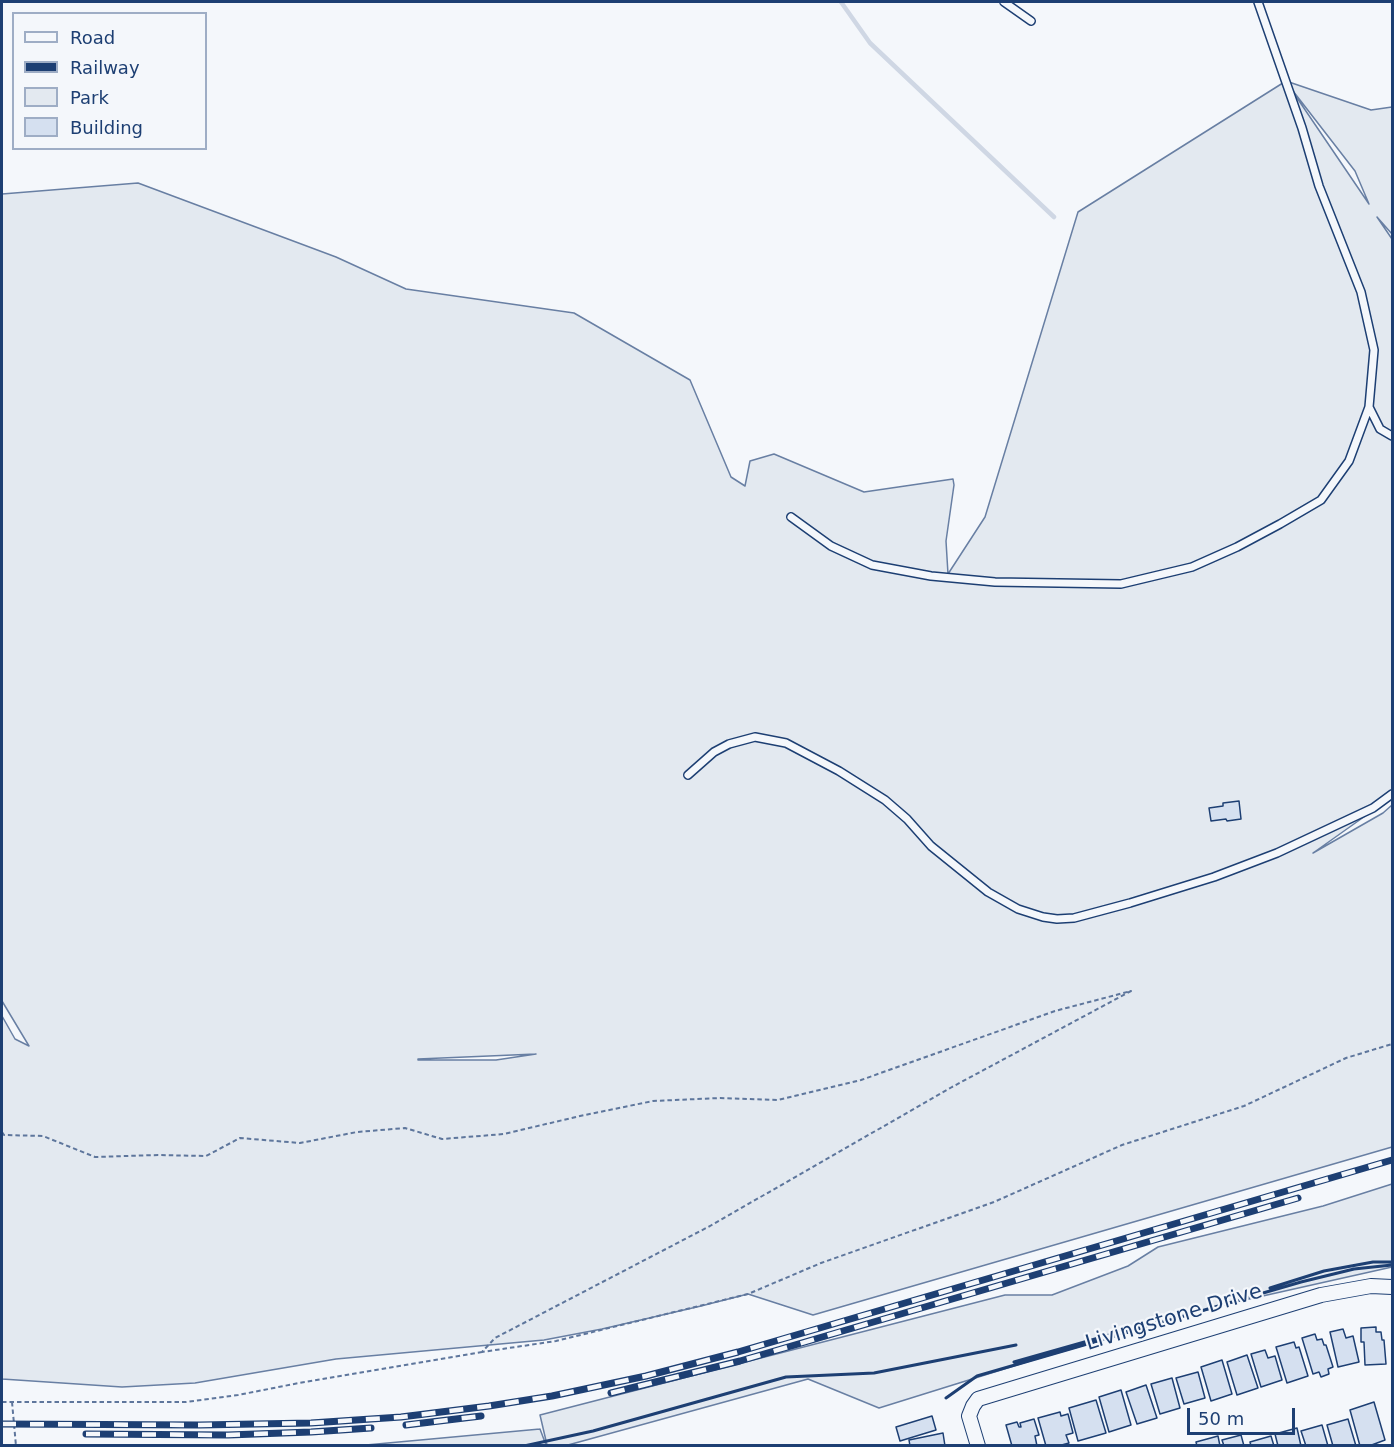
<!DOCTYPE html>
<html>
<head>
<meta charset="utf-8">
<style>
  body { margin:0 }
  #map { position:relative; width:1394px; height:1447px; overflow:hidden; background:#f4f7fb; font-family:"DejaVu Sans",sans-serif }
  canvas { display:block }
  .frame { position:absolute; inset:0; border:3px solid #1d3f73; pointer-events:none }
  .legend { position:absolute; left:12px; top:12px; width:195px; height:138px; box-sizing:border-box; background:#f4f7fb; border:2px solid #9eadc5; margin:0; padding:8px 10px; list-style:none; font-size:18px; color:#1d3f73 }
  .legend li { display:flex; align-items:center; gap:12px; height:30px }
  .legend b { width:30px; border:2px solid #9eadc5 }
  .scale { position:absolute; left:1187px; top:1408px; width:108px; height:27px; box-sizing:border-box; border:3px solid #1d3f73; border-top:0; padding-left:8px; font-size:18px; line-height:21px; white-space:nowrap; color:#1d3f73; -webkit-text-stroke:4px #f4f7fb; paint-order:stroke }
</style>
</head>
<body>
<div id="map">
<canvas width="1394" height="1447"></canvas>
<div class="frame"></div>
<ul class="legend">
<li><b style="height:8px;background:#f4f7fb"></b>Road</li>
<li><b style="height:8px;background:#1d3f73"></b>Railway</li>
<li><b style="height:16px;background:#e3e9f0"></b>Park</li>
<li><b style="height:16px;background:#d5e0f0"></b>Building</li>
</ul>
<div class="scale">50 m</div>
</div>
<script>
const ctx = document.querySelector('canvas').getContext('2d');
ctx.lineJoin = 'round';
function fillPath(path, color) { ctx.fillStyle = color; ctx.fill(path, 'evenodd'); }
const poly = rows => new Path2D(rows.map(r => 'M' + r).join(''));
function stroke(path, color, width, dash) { ctx.strokeStyle = color; ctx.lineWidth = width; ctx.lineCap = dash ? 'butt' : 'round'; ctx.setLineDash(dash || []); ctx.stroke(path); }
function label(font, color, halo, rows, align = 'center') {
  ctx.font = font + ' "DejaVu Sans",sans-serif'; ctx.lineWidth = 4.5; ctx.setLineDash([]); ctx.textBaseline = 'middle'; ctx.strokeStyle = halo; ctx.fillStyle = color; for (const [text, x, y, turn = 0] of rows) {
    ctx.save(); ctx.translate(x, y); ctx.rotate((+turn || 0) * Math.PI / 180); ctx.textAlign = isNaN(turn) ? turn : align; if (halo) ctx.strokeText(text, 0, 0); ctx.fillText(text, 0, 0); ctx.restore();
  }
}
const green = poly([
  [1286,81,1371,110,1392,107,1392,234,1377,217,1392,239,1392,797,1313,853,1383,813,1392,805,1392,1147,813,1315,748,1294,701,1306,602,1329,544,1340,336,1359,195,1383,122,1387,2,1379,2,1016,15,1039,29,1046,2,1001,2,194,138,183,336,257,406,289,574,313,690,380,731,477,745,486,750,461,774,454,864,492,953,479,954,485,946,541,948,574,985,517,1078,212,1286,81],
  [1293,91,1355,171,1369,204,1293,92,1293,91],
  [536,1054,496,1060,418,1060,418,1059,536,1054],
  [1392,1184,1392,1267,1227,1304,1033,1360,879,1408,808,1379,568,1445,547,1445,540,1415,1005,1295,1052,1295,1128,1266,1158,1247,1323,1206,1392,1184],
  [540,1429,546,1445,366,1445,540,1429]
]);
fillPath(green, '#e3e9f0');
stroke(green, '#687fa3', 1.5);
stroke(poly([
  [841,2,870,43,1054,217]
]), '#cfd7e4', 4.5);
const building = poly([
  [1239,801,1241,819,1227,821,1226,819,1211,821,1209,808,1223,806,1223,803,1239,801],
  [1376,1327,1376,1332,1381,1332,1382,1340,1384,1340,1386,1364,1365,1365,1364,1342,1361,1342,1361,1328,1376,1327],
  [1343,1329,1346,1338,1353,1336,1359,1362,1338,1367,1330,1332,1343,1329],
  [1315,1334,1317,1340,1322,1339,1324,1345,1326,1345,1333,1367,1328,1369,1329,1374,1321,1377,1319,1372,1313,1374,1302,1338,1315,1334],
  [1294,1342,1296,1348,1299,1347,1308,1376,1287,1383,1276,1347,1294,1342],
  [1265,1350,1268,1358,1275,1356,1282,1380,1261,1387,1251,1354,1265,1350],
  [1247,1355,1258,1388,1237,1395,1227,1362,1247,1355],
  [1222,1360,1232,1394,1211,1401,1201,1367,1222,1360],
  [1198,1372,1205,1398,1184,1404,1176,1378,1198,1372],
  [1172,1378,1180,1408,1160,1414,1151,1384,1172,1378],
  [1146,1385,1157,1418,1137,1424,1126,1392,1146,1385],
  [1121,1390,1131,1425,1109,1432,1099,1397,1121,1390],
  [1096,1400,1106,1433,1078,1441,1069,1408,1096,1400],
  [1374,1402,1385,1440,1369,1446,1360,1446,1350,1410,1374,1402],
  [1060,1412,1061,1416,1068,1414,1073,1433,1066,1435,1069,1443,1058,1446,1046,1446,1038,1418,1060,1412],
  [932,1416,936,1430,900,1441,896,1427,932,1416],
  [1034,1419,1039,1435,1035,1436,1037,1446,1012,1446,1006,1425,1017,1422,1019,1427,1021,1427,1020,1423,1034,1419],
  [1348,1419,1356,1446,1333,1446,1327,1425,1348,1419],
  [1322,1425,1328,1446,1306,1446,1301,1431,1322,1425],
  [1297,1428,1301,1446,1278,1446,1275,1434,1297,1428],
  [943,1433,945,1446,910,1446,909,1440,943,1433],
  [1241,1435,1244,1446,1224,1446,1222,1440,1241,1435],
  [1218,1436,1220,1446,1197,1446,1196,1442,1218,1436],
  [1271,1436,1274,1446,1251,1446,1250,1442,1271,1436]
]);
fillPath(building, '#d5e0f0');
stroke(building, '#1d3f73', 1.5);
const lane = poly([
  [1004,2,1031,21],
  [1369,407,1380,429,1392,436],
  [791,517,831,546,872,565,931,576,995,582,1121,584,1192,567,1237,547,1280,524,1321,500,1349,461,1369,407,1374,350,1361,292,1319,186,1302,128,1258,2],
  [688,775,714,752,729,744,755,737,786,743,839,771,885,800,907,819,931,846,988,892,1018,909,1043,917,1057,919,1074,918,1130,903,1214,877,1277,853,1373,808,1392,794]
]);
const street = poly([
  [978,1446,969,1416,973,1406,978,1399,1321,1295,1371,1286,1392,1287]
]);
stroke(lane, '#1d3f73', 10);
stroke(street, '#1d3f73', 16);
stroke(poly([
  [2,1072,2,1074],
  [2,1132,4,1135,43,1136,95,1157,158,1155,206,1156,240,1138,300,1143,357,1132,405,1128,442,1139,504,1134,580,1116,653,1101,720,1098,778,1100,861,1080,1055,1011,1131,991,952,1087,710,1226,495,1338,482,1352,556,1341,748,1294,821,1263,994,1202,1122,1145,1244,1106,1346,1058,1392,1044],
  [2,1402,186,1402,238,1395,299,1383,482,1352],
  [12,1402,16,1446]
]), '#5e769c', 2, [4.5, 3]);
stroke(lane, '#f4f7fb', 7);
stroke(street, '#f4f7fb', 14);
const rail = poly([
  [611,1393,740,1361,1298,1198],
  [2,1424,200,1425,311,1423,401,1417,489,1406,552,1396,646,1376,738,1352,1392,1160],
  [406,1425,481,1416],
  [86,1434,228,1435,311,1432,371,1428]
]);
stroke(rail, '#1d3f73', 7);
stroke(rail, '#f4f7fb', 4.5, [14]);
stroke(poly([
  [1270,1288,1324,1271,1373,1262,1392,1262],
  [1014,1362,1155,1322],
  [946,1398,977,1376,1301,1282,1354,1269,1392,1265],
  [524,1446,593,1431,786,1377,874,1373,1016,1345]
]), '#1d3f73', 3);
label('21px', '#1d3f73', '#f4f7fb', [
  ["Livingstone Drive",1174,1318,-17]
]);
</script>
</body>
</html>
